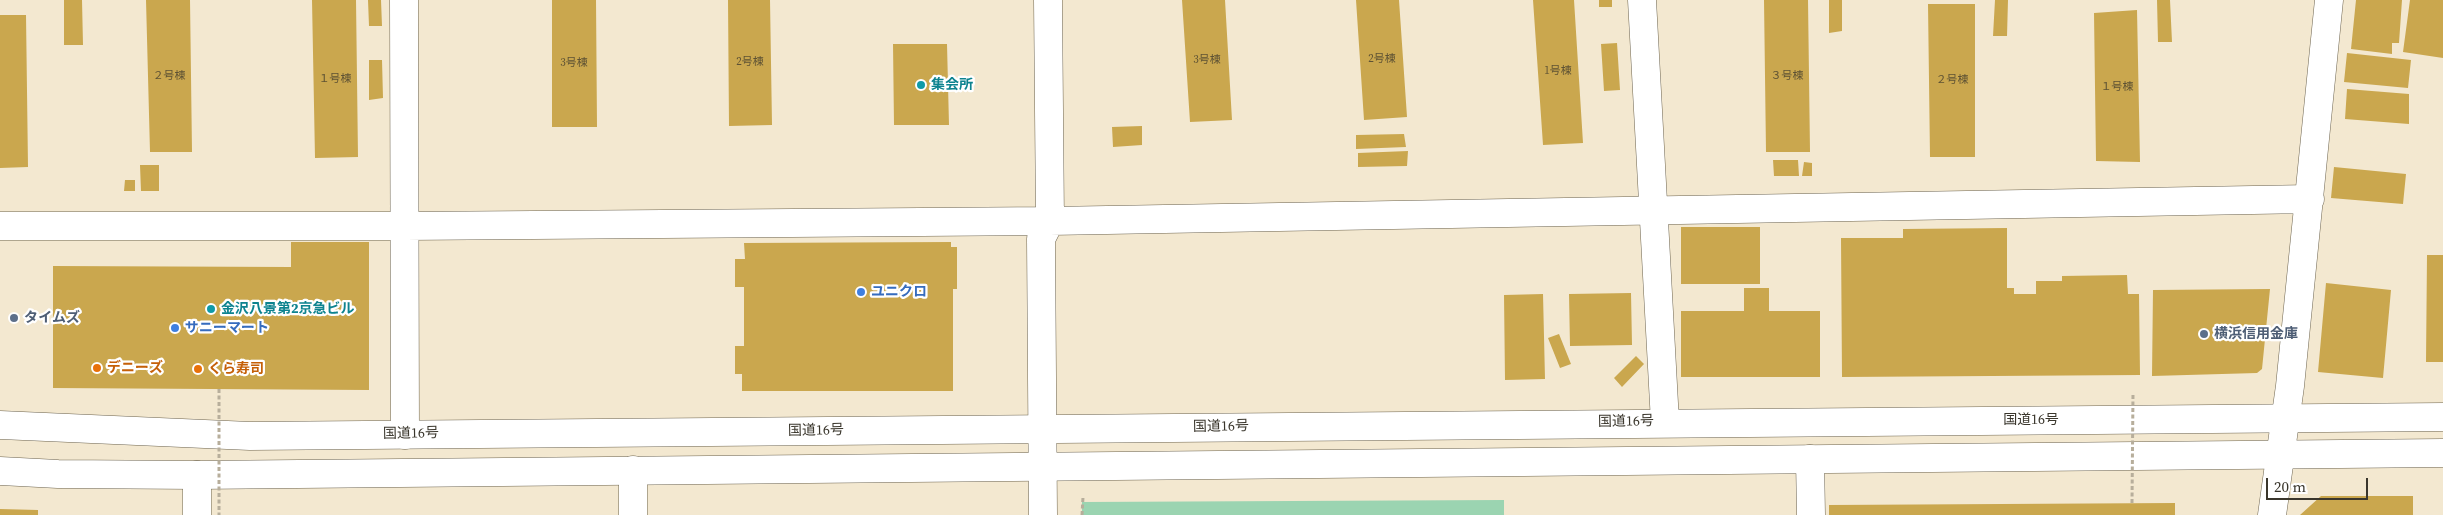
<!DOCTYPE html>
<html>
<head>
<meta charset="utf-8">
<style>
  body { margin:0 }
  #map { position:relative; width:2443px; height:515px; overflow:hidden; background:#f3e8d0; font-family:"Source Serif 4",serif }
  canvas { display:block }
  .scale { position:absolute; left:2266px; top:478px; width:102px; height:22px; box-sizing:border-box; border:2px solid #3a362c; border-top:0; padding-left:6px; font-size:15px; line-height:18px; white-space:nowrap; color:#3a362c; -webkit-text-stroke:4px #fff; paint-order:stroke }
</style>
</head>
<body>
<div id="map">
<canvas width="2443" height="515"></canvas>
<div class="scale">20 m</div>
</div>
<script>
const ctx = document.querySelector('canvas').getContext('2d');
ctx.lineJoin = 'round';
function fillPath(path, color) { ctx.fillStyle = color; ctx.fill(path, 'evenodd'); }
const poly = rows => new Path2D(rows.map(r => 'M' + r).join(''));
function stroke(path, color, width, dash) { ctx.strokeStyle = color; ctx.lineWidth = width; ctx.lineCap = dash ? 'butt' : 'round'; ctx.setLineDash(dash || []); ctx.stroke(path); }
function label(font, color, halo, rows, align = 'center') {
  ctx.font = font + ' "Source Serif 4","Noto Sans JP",serif'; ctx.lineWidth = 4.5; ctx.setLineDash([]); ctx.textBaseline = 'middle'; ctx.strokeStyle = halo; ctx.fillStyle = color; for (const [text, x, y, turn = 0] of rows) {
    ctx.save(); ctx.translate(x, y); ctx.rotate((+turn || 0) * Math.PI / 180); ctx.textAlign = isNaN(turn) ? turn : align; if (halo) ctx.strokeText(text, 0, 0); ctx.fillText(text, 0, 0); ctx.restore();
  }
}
fillPath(poly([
  [1504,500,1504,515,1082,515,1082,502]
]), '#9bd4b1');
fillPath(poly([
  [64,0,82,0,83,45,64,45],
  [146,0,190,0,192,152,150,152],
  [312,0,356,0,358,157,315,158],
  [368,0,381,0,382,26,369,26],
  [552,0,596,0,597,127,552,127],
  [728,0,770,0,772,125,729,126],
  [1182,0,1225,0,1232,120,1190,122],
  [1356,0,1399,0,1407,117,1364,120],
  [1533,0,1574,0,1583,143,1543,145],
  [1599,0,1612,0,1612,7,1599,7],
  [1764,0,1808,0,1810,152,1766,152],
  [1829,0,1842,0,1842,31,1829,33],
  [1995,0,2008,0,2007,36,1993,36],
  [2157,0,2170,0,2172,42,2158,42],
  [2356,0,2402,0,2399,43,2392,43,2392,54,2351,49],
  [2410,0,2443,0,2443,58,2403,52],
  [1928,4,1975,4,1975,157,1930,157],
  [2137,10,2140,162,2096,161,2094,13],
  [0,15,26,15,28,167,0,168],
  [1617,43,1620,90,1604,91,1601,44],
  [893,44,947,44,949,125,894,125],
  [2347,53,2411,60,2408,88,2344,82],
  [369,60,382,60,383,98,369,100],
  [2347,89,2409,94,2409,124,2345,119],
  [1142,126,1142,145,1113,147,1112,127],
  [1404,134,1406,147,1356,149,1356,135],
  [1408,151,1407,166,1358,167,1358,153],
  [1773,160,1798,160,1799,176,1774,176],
  [1804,162,1812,163,1812,176,1802,176],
  [140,165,159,165,159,191,141,191],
  [2334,167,2406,174,2403,204,2331,198],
  [125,180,135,180,135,191,124,191],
  [1681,227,1760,227,1760,284,1681,284],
  [2007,228,2007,288,2014,288,2014,294,2036,294,2036,281,2062,281,2062,276,2127,275,2128,294,2139,294,2140,375,1842,377,1841,238,1903,238,1903,229],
  [291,242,369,242,369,390,53,388,53,266,291,267],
  [951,242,951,247,957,247,957,289,953,289,953,391,742,391,742,374,735,374,735,346,744,346,744,287,735,287,735,259,745,259,744,243],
  [2427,255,2443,255,2443,362,2426,362],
  [2326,283,2391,290,2383,378,2318,372],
  [1744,288,1769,288,1769,311,1820,311,1820,377,1681,377,1681,311,1744,311],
  [2270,289,2262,369,2257,373,2152,376,2153,290],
  [1631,293,1632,345,1570,346,1569,294],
  [1543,294,1545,379,1505,380,1504,295],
  [1559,334,1571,364,1560,368,1548,338],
  [1636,356,1644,364,1622,387,1614,378],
  [2321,496,2413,496,2413,515,2300,515],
  [2175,503,2175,515,1829,515,1829,505],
  [0,509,38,510,38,515,0,515]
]), '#caa74e');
const minor = poly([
  [404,0,405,435],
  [1642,0,1665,422],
  [0,226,405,226,1050,221,2310,199],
  [1810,459,1811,515],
  [633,470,633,515],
  [197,475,197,515],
  [1043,515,1041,239,1050,221,1048,0],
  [2272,515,2290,386,2329,0]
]);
const highway = poly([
  [0,425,250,436,2443,417],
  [0,471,58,474,197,475,2443,453]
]);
stroke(minor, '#6d644f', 29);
stroke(highway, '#6d644f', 29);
stroke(poly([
  [1082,515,1083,497]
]), '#b7ae9b', 3, [4, 2.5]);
stroke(minor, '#fff', 28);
stroke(highway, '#fff', 28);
stroke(poly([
  [219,389,219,515],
  [2132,503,2133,394]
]), '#b7ae9b', 3, [4, 2.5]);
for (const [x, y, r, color] of [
  [921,85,5,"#0f9aa8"],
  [861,292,5,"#3f7fe0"],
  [211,309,5,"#0f9aa8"],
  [14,318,5,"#5c6f8a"],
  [175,328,5,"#3f7fe0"],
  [2204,334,5,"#5c6f8a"],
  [97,368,5,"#e8710a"],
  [198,369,5,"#e8710a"]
]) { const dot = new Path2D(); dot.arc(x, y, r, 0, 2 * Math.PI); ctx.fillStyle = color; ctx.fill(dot); stroke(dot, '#fff', 2); }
label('11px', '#5e5234', null, [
  ["2号棟",1382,59],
  ["3号棟",1207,60],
  ["2号棟",750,62],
  ["3号棟",574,63],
  ["1号棟",1558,71],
  ["２号棟",169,76],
  ["３号棟",1787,76],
  ["１号棟",335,79],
  ["２号棟",1952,80],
  ["１号棟",2117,87]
]);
label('bold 14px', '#0d838f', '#fff', [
  ["集会所",931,85],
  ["金沢八景第2京急ビル",221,309]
], 'left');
label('bold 14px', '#366cbe', '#fff', [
  ["ユニクロ",871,292],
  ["サニーマート",185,328]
], 'left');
label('bold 14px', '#4e5e75', '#fff', [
  ["タイムズ",24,318],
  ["横浜信用金庫",2214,334]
], 'left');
label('bold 14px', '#c56008', '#fff', [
  ["デニーズ",107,368],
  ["くら寿司",208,369]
], 'left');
label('14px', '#3a362c', '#fff', [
  ["国道16号",2031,420],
  ["国道16号",1626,422,-1],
  ["国道16号",1221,427,-1],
  ["国道16号",816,431,-1],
  ["国道16号",411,434,-1]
]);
</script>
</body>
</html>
